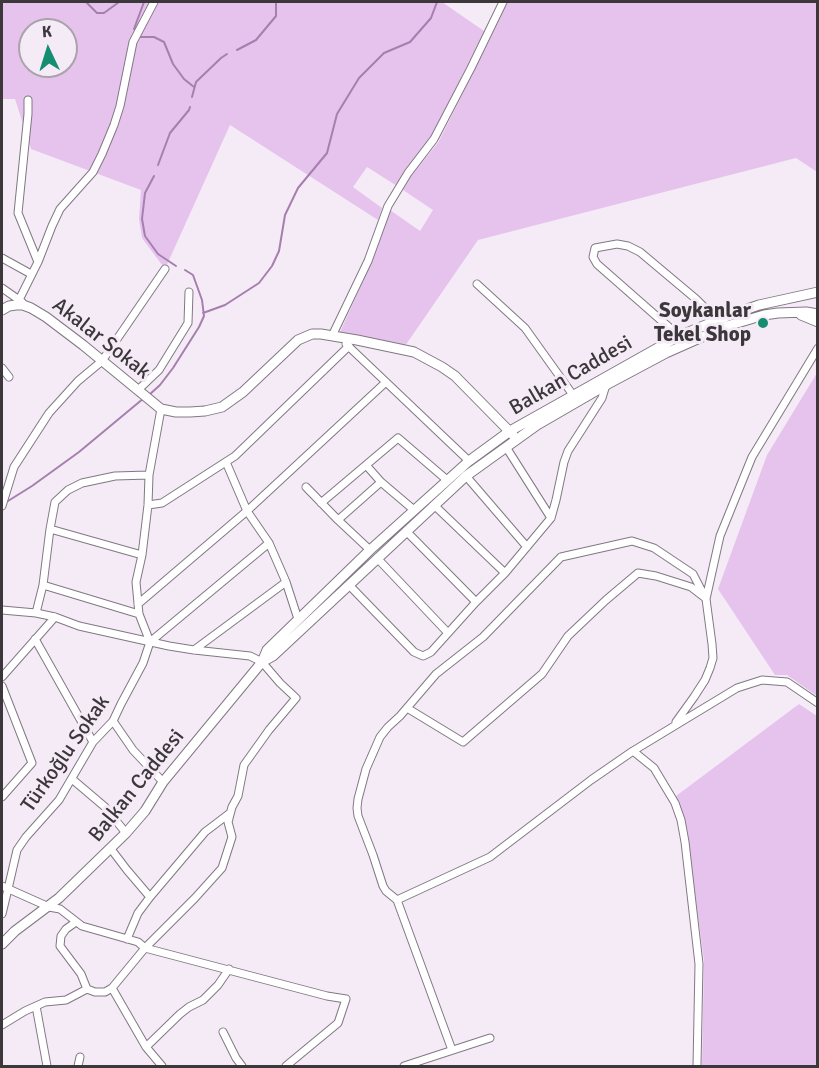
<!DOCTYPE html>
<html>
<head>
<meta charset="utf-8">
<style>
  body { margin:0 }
  #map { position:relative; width:819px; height:1068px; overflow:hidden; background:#f5ebf7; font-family:Signika,sans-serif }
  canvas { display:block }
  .frame { position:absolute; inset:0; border:3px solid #3b373b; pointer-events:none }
  .north { position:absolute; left:18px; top:18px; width:60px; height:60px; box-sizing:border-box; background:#f5ebf7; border:2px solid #aba3ac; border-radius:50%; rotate:356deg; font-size:16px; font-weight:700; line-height:24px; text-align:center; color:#3b373b }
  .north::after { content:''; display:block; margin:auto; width:21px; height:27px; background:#148d70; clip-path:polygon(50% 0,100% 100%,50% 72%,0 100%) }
</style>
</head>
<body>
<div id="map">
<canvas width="819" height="1068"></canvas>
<div class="frame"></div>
<div class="north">K</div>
</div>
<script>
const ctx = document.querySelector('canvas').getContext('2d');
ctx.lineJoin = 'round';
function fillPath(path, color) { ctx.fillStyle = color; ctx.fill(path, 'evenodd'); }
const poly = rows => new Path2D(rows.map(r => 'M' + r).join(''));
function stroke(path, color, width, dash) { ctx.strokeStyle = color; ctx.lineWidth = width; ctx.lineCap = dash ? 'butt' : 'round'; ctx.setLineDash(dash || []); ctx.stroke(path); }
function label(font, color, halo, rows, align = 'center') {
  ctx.font = font + ' Signika,sans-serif'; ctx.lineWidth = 6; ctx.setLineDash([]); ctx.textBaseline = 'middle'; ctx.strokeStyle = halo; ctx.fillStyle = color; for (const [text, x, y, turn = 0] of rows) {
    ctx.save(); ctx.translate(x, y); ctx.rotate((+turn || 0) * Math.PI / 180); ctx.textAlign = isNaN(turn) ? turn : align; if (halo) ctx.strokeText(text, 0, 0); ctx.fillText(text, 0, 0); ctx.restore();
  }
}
fillPath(poly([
  [2,2,442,2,484,31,432,137,403,173,397,186,367,167,353,187,382,208,378,220,230,125,165,269,142,238,139,219,141,190,31,149,15,99,2,99],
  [30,30,66,30,66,66,30,66],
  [507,2,817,2,817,172,796,158,478,240,405,346,340,332,372,262,390,210,420,231,433,210,403,190,410,177,438,143,492,35],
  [817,373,817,696,787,675,775,675,718,589,767,455],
  [799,704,817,716,817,1066,702,1066,704,961,685,819,676,796]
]), '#e6c3ed');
stroke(poly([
  [86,2,97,13,104,13,119,2],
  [134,29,144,2],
  [139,37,154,37,164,42,173,64,184,79,194,87],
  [237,50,256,40,276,16,276,2],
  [192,97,196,82,221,58,227,54],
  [158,165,170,133,189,110,190,107],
  [154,176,145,193,142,219,145,236,158,254,176,266],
  [203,313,225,305,259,283,272,266,279,251,285,215,298,188,327,153,337,114,359,78,384,53,410,42,431,18,437,2],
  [149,395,160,385,173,368,199,327,204,316,202,300,193,275,185,270],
  [8,501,32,486,79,452,144,398]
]), '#a67fae', 2);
const street = poly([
  [2,258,31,274],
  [38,262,52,226,60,209,93,172,102,154,114,125,120,106,133,42,154,2],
  [477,284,525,328,573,395],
  [2,288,22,302],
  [19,300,38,262,18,213,28,114,28,100],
  [332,336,368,261,388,206,408,173,434,139,471,68,503,2],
  [679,336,597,264,593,257,595,248,617,244,628,246,640,252,696,299,704,307,712,322],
  [346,344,469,461],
  [2,368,9,377],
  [138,390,159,370,188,323,189,292],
  [506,447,551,518],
  [226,462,247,511,269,543,286,582,298,619],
  [366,465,381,482,414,510],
  [466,476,527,547],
  [306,487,338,520,370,550],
  [321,503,398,438,447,480],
  [148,505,162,503,235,456,349,346],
  [434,505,505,573],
  [2,506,14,467,49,413,78,381,102,361,165,269],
  [338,520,381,482],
  [50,529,142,555],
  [406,531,476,602],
  [377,558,448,633],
  [43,585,139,614],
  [349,585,414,652,423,656,431,652,476,602,505,573,551,518,556,500,564,462,568,451,602,398,606,385],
  [138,604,247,511,386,382],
  [2,610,36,613,55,617,79,626,169,646,194,650,250,656,262,662,280,683,296,698,269,730,244,765,238,796,232,807,228,822,232,837,222,868,195,898,145,948,112,988],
  [36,613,43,585,50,529,55,502,68,490,82,483,115,476,149,475],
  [35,639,93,742],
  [150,642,269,543],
  [194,650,286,582],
  [2,677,55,617],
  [2,686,32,763,2,797],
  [407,708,463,742,542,674,568,636,606,600,638,573,656,576,691,587,704,597],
  [113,721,133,750,163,782],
  [676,722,694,697,705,680,710,668,713,658,712,644,706,599,720,536,752,457,818,348],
  [633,751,654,768,675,803,681,820,685,842,699,964,697,1066],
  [72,779,105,807,126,833],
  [111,849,127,870,150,897],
  [2,886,49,907,60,909,82,926,138,942,145,948,327,996,346,999,338,1023,286,1066],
  [397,900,386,891,383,886,373,855,358,816,357,808,358,799,366,769,380,737,388,727,400,716,436,674,483,637,561,557,632,541,654,548,693,574,706,599],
  [2,914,8,889,17,850,26,837,59,800,93,742,113,721,121,704,143,663,150,642,139,614,136,582,142,555,148,505,149,475,161,409],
  [76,922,66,929,61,936,60,946,81,974,87,989,95,992,105,992,112,988,146,1047,162,1066],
  [127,939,138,913,150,897,205,832,230,813],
  [36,1006,47,1066],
  [2,1025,25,1011,45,1002,66,1000,87,989],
  [223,1032,236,1058,242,1066],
  [146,1047,180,1014,189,1007,203,1000,218,985,229,969],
  [452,1050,397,900,490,857,591,780,633,751,737,688,762,680,787,682,818,703],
  [78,1066,80,1057],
  [404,1066,490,1038]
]);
const secondary = poly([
  [2,310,9,306,16,305,23,305,31,308,46,317,83,345,161,409,176,412,190,412,205,411,222,407,243,392,298,340,312,334,321,334,357,340,414,352,442,367,455,376,513,435],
  [801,315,818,322],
  [262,662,273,656,466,476,537,425,606,385,666,353,727,326,764,315,778,313,806,312,818,314],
  [2,944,15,931,59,898,126,833,145,811,163,782,262,662,267,650,370,550,469,461,510,431,679,336,730,315,759,305,818,292]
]);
stroke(street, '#817883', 9);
stroke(secondary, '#817883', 11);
stroke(street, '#fff', 7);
stroke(secondary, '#fff', 9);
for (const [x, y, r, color] of [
  [763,323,6,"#148d70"]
]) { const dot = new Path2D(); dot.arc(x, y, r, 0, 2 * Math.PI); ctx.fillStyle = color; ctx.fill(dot); stroke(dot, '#f5ebf7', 2); }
label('bold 21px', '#3b373b', '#f5ebf7', [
  ["Soykanlar",751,311],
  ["Tekel Shop",751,335]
], 'right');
label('21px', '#3b373b', '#f5ebf7', [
  ["Akalar Sokak",101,339,38],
  ["Balkan Caddesi",571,376,-30],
  ["Türkoğlu Sokak",66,754,-55],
  ["Balkan Caddesi",137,786,-51]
]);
</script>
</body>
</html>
